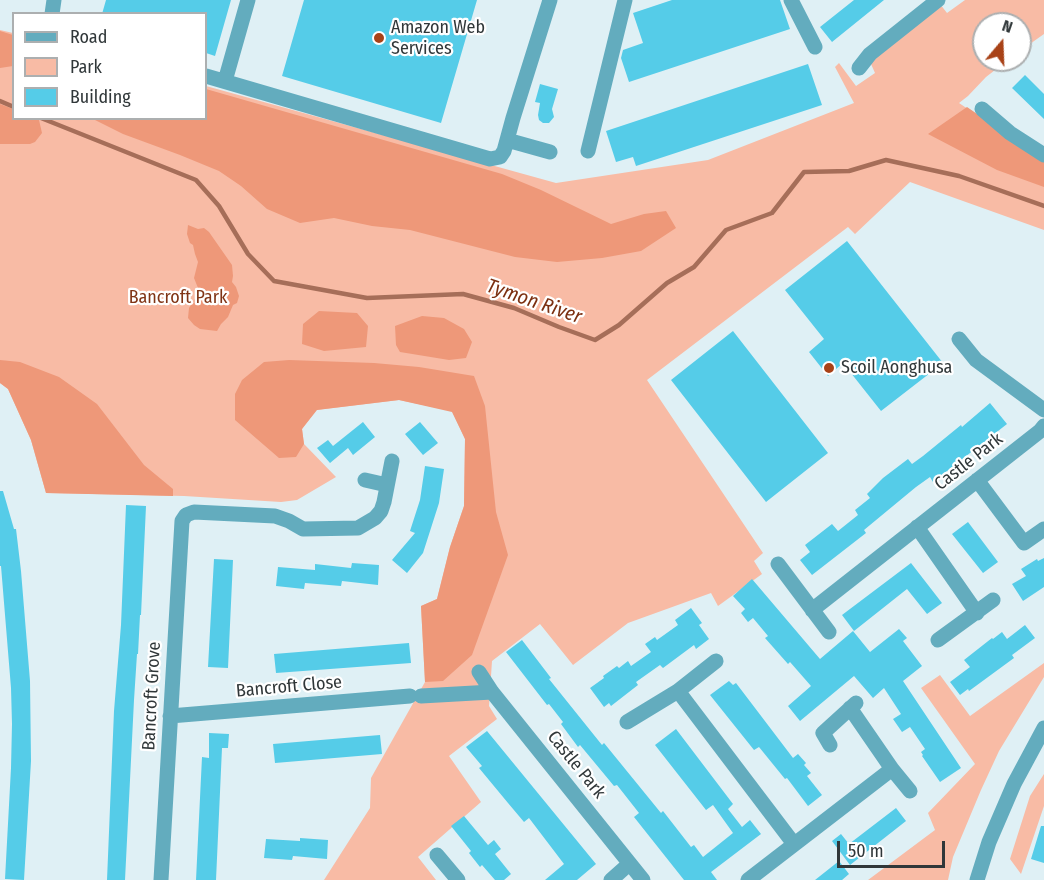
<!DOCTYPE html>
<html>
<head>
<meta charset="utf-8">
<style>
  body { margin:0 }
  #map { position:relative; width:1044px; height:880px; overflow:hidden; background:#dff0f5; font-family:"Fira Sans Condensed",sans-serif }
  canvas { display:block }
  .legend { position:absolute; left:12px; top:12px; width:195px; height:108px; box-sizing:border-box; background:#fff; border:2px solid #acafb0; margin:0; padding:8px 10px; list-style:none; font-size:18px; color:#303739 }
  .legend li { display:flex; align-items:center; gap:12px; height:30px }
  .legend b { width:30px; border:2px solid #acafb0 }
  .north { position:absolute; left:972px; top:12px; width:60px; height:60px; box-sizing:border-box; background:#fff; border:2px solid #acafb0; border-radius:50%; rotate:19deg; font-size:16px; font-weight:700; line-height:24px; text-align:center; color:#303739 }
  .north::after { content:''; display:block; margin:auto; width:21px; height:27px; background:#a84217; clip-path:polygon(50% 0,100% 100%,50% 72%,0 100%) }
  .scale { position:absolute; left:837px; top:841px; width:108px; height:27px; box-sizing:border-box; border:3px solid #303739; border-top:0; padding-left:8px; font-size:18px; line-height:21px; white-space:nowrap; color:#303739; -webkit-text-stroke:4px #fff; paint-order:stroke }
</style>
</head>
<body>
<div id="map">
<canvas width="1044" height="880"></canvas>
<ul class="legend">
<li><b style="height:8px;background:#63acbe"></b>Road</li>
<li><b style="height:16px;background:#f8bba5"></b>Park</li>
<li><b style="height:16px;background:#55cce8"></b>Building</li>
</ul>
<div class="north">N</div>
<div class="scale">50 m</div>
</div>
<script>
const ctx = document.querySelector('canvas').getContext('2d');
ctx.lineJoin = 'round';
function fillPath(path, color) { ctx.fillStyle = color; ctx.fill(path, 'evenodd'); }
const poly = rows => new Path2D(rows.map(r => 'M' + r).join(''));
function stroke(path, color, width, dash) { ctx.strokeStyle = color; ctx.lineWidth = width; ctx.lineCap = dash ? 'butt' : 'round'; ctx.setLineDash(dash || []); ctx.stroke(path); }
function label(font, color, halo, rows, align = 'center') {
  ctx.font = font + ' "Fira Sans Condensed",sans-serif'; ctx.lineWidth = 4.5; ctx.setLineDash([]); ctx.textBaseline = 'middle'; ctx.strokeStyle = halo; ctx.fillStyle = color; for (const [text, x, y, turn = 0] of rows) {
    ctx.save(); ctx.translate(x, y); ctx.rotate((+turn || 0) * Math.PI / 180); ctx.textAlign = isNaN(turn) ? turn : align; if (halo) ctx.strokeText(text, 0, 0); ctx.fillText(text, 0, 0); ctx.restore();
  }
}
fillPath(poly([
  [965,0,1044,0,1044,34,1020,51,1020,24,984,24,984,60,1008,60,986,77,968,96,959,103,1044,160,1044,230,910,182,855,234,848,227,647,380,763,553,754,561,762,574,718,606,711,593,628,623,573,665,540,624,492,661,489,706,497,719,449,756,481,802,418,857,436,880,324,880,370,808,371,778,425,682,421,606,437,599,450,547,464,506,465,439,452,411,399,400,316,410,302,429,304,444,336,477,297,500,281,502,184,496,46,493,31,440,8,389,0,383,0,30,13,33,14,118,206,118,206,86,556,183,708,160,854,103,835,67,839,63,856,86,875,73,871,64,872,61,940,4,947,13],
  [1044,663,1044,677,999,751,981,790,953,857,948,880,868,880,935,830,928,813,975,764,921,688,940,675,970,716],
  [1044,774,1044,806,1021,874,1010,859,1030,796]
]), '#f8bba5');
fillPath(poly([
  [0,31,13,35,13,66,0,68],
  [206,89,502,174,541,190,611,224,644,214,666,211,676,228,641,251,602,258,557,262,515,257,410,230,372,226,334,218,300,223,267,209,241,186,219,171,180,155,123,134,93,119,206,118],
  [0,104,13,109,14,118,34,119,39,120,42,133,35,142,30,144,0,144],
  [967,107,1044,160,1044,187,997,170,928,134],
  [188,225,198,229,204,228,209,232,232,265,233,276,232,282,236,287,239,296,237,303,233,305,228,317,221,324,217,331,200,329,194,325,188,318,189,308,198,294,198,288,194,278,198,262,195,254,193,245,190,243,187,234],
  [319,311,357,313,368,326,366,347,324,351,302,344,303,324],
  [422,316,444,318,464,329,472,342,466,358,449,360,400,352,396,345,395,326],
  [0,360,20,362,59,377,97,404,144,465,173,489,173,496,46,493,31,440,8,389,0,383],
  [289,360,374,363,419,367,474,376,485,406,496,512,508,555,472,655,443,681,425,682,421,606,437,599,450,547,464,506,465,439,452,412,399,400,317,410,302,429,304,444,296,457,279,458,235,420,235,394,242,380,264,362]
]), '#ee9879');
stroke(poly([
  [0,101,14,107],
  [41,118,196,180,219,206,248,254,274,281,367,298,463,294,514,308,559,327,595,340,619,325,667,283,694,267,726,230,772,213,804,172,849,171,886,160,959,176,1044,206]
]), '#a66e59', 4.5);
fillPath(poly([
  [106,0,231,0,215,56,206,53,206,14,102,14],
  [304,0,477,0,441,123,282,76],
  [672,0,780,0,790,29,629,82,621,58,623,50,643,43,633,13],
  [854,0,884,0,832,42,820,27],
  [808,64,822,105,636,166,633,157,616,162,606,131],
  [1025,75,1044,94,1044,119,1012,88],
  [540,84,558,89,552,109,554,117,549,123,543,123,539,120,538,115,540,103,535,102],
  [847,241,943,363,881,411,843,363,828,376,809,352,824,339,785,290],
  [733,331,828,453,766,502,671,380],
  [990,403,1007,424,933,482,930,477,916,487,864,530,866,533,812,575,800,560,810,552,805,545,832,524,838,531,858,515,855,510,870,498,867,494,883,478,908,459,912,464,923,456,961,425,962,427],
  [363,422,375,437,353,455,348,448,330,463,317,448,328,440,333,446],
  [420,422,438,443,423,455,405,434],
  [425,466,444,469,439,503,423,553,407,573,392,560,415,533,410,531,420,500],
  [0,491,3,491,14,529,16,529,21,571,30,681,31,761,24,880,5,879,11,768,12,724,11,688,1,566,0,566],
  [126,505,146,506,141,615,140,615,138,654,137,654,134,700,125,880,107,880,114,711,121,625],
  [968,522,998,562,983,573,952,534],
  [1044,558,1044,587,1023,601,1012,584,1026,576,1021,569,1037,559,1038,561],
  [214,559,233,560,228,668,208,667],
  [352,563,379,565,378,585,342,581,341,586,305,583,304,589,276,586,278,567,315,570,315,564,351,568],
  [911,563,942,603,927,614,907,589,854,631,842,615],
  [752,579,820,659,853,631,870,652,899,629,907,638,903,641,922,666,903,681,961,768,940,782,922,756,923,755,921,752,925,749,910,727,902,732,893,719,901,714,884,688,873,698,854,676,800,721,788,706,811,686,790,662,788,664,765,638,768,636,753,618,748,622,741,613,745,609,733,596],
  [691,608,702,623,699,625,709,639,696,649,694,645,663,668,660,665,636,682,638,685,611,706,609,703,604,707,590,688,604,678,603,676,617,666,619,668,628,661,631,666,651,652,645,644,655,637,657,640,678,625,675,620],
  [1025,625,1035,638,1012,655,1014,658,969,691,968,689,960,695,950,682,970,667,964,660,992,638,993,639,1002,632,1007,639],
  [522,640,551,678,549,679,602,745,604,743,661,813,663,811,691,847,694,845,703,857,733,833,713,805,706,810,655,745,676,729,733,804,728,809,742,827,750,820,761,834,711,872,717,880,684,880,634,817,639,813,617,785,614,786,580,745,578,747,561,724,563,722,549,704,547,705,506,652],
  [409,643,411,663,276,673,274,654],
  [729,681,733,685,736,683,793,758,798,754,806,763,804,765,811,773,807,776,822,795,808,806,787,778,785,779,759,747,754,750,710,695],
  [487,731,596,864,577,880,545,880,564,864,529,818,524,822,508,803,479,768,482,766,466,747],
  [209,733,229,734,228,748,222,748,216,880,196,880,202,757,209,758],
  [380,735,382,754,275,763,273,744],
  [896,808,906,821,850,865,832,841,841,834,849,844],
  [464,816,488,845,494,840,501,849,495,854,511,874,504,880,495,880,482,865,480,867,469,853,471,851,451,826],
  [1041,826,1044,826,1044,863,1031,859],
  [300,838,328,840,327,859,293,856,292,860,264,858,266,839,300,841],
  [839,861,849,874,842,880,815,880]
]), '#55cce8');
stroke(poly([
  [791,0,815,47],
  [52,14,54,0],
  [859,68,870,54,938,0],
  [206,76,490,159,500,157,504,151,513,118,550,0],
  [225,81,248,0],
  [982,109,1010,133,1044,155],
  [507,140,550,152],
  [588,151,625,0],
  [959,339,976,360,1044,410],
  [365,480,387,485],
  [977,480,1024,543,1044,529],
  [917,527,977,613],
  [778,564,829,632],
  [812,610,1040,431,1044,426],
  [938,640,993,600],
  [479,672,492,692,643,880],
  [678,691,794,844],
  [421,696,492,692],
  [850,708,892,769,910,791],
  [170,716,410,696],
  [627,722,678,691,716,661],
  [830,745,823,733,856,703],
  [437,855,458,880],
  [161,880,182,521,186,515,194,512,275,516,289,521,303,529,358,528,375,518,381,511,384,502,392,461],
  [611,880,629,864],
  [748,880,892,769],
  [977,880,989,842,1014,784,1044,728]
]), '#63acbe', 15);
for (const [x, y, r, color] of [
  [379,38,6,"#a84217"],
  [829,368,6,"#a84217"]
]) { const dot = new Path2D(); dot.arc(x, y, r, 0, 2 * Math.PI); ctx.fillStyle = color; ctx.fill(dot); stroke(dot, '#fff', 2); }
label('18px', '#303739', '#fff', [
  ["Amazon Web",391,28],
  ["Services",391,49],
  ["Scoil Aonghusa",841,368]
], 'left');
label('18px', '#803415', '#fff', [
  ["Bancroft Park",178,298]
]);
label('18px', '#303739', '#fff', [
  ["Castle Park",969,462,-38],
  ["Bancroft Close",289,687,-5],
  ["Bancroft Grove",152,696,-87],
  ["Castle Park",576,765,51]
]);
label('italic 20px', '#7c3011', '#fff', [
  ["Tymon River",534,302,19]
]);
</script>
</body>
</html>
